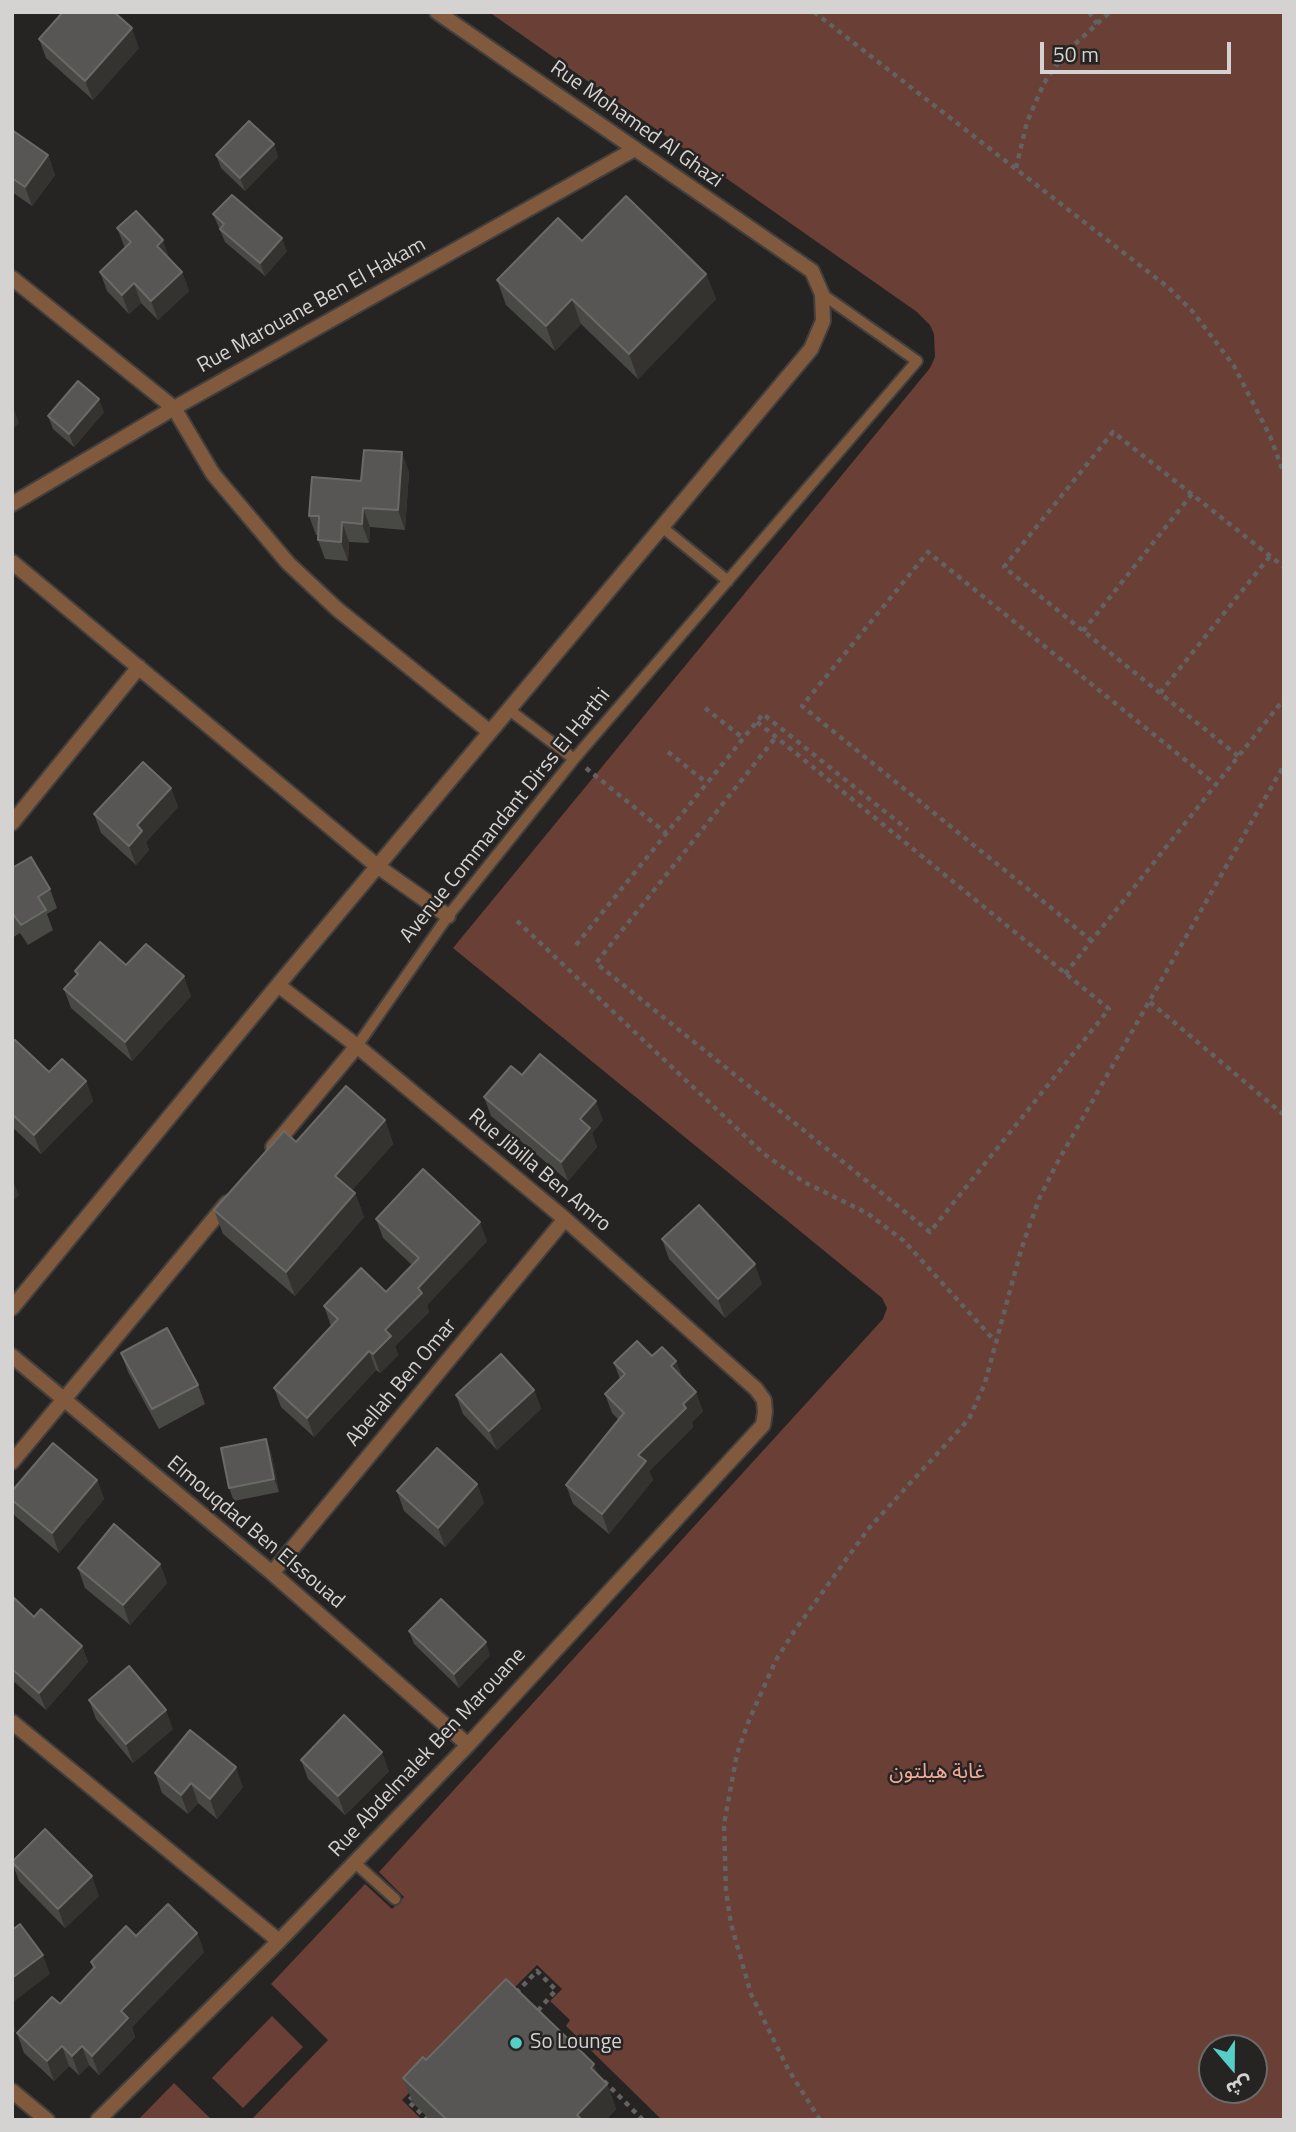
<!DOCTYPE html>
<html>
<head>
<meta charset="utf-8">
<style>
  body { margin:0 }
  #map { position:relative; width:1296px; height:2132px; overflow:hidden; background:#262422; font-family:"Titillium Web","Noto Sans Arabic",sans-serif }
  canvas { display:block }
  .frame { position:absolute; inset:0; border:14px solid #d4d3d1; pointer-events:none }
  .north { position:absolute; left:1198px; top:2034px; width:70px; height:70px; box-sizing:border-box; background:#262422; border:2px solid #6c6a68; border-radius:50%; rotate:160deg; font-size:19px; font-weight:700; line-height:28px; text-align:center; color:#d4d3d1 }
  .north::after { content:''; display:block; margin:auto; width:24px; height:32px; background:#55cec6; clip-path:polygon(50% 0,100% 100%,50% 72%,0 100%) }
  .scale { position:absolute; left:1040px; top:42px; width:191px; height:32px; box-sizing:border-box; border:4px solid #d4d3d1; border-top:0; padding-left:9px; font-size:21px; line-height:24px; white-space:nowrap; color:#d4d3d1; -webkit-text-stroke:5px #262422; paint-order:stroke }
</style>
</head>
<body>
<div id="map">
<canvas width="1296" height="2132"></canvas>
<div class="frame"></div>
<div class="north">ش</div>
<div class="scale">50 m</div>
</div>
<script>
const ctx = document.querySelector('canvas').getContext('2d');
ctx.lineJoin = 'round';
function fillPath(path, color) { ctx.fillStyle = color; ctx.fill(path, 'evenodd'); }
const poly = rows => new Path2D(rows.map(r => 'M' + r).join(''));
function stroke(path, color, width, dash) { ctx.strokeStyle = color; ctx.lineWidth = width; ctx.lineCap = dash ? 'butt' : 'round'; ctx.setLineDash(dash || []); ctx.stroke(path); }
function label(font, color, halo, rows, align = 'center') {
  ctx.font = font + ' "Titillium Web","Noto Sans Arabic",sans-serif'; ctx.lineWidth = 5; ctx.setLineDash([]); ctx.textBaseline = 'middle'; ctx.strokeStyle = halo; ctx.fillStyle = color; for (const [text, x, y, turn = 0] of rows) {
    ctx.save(); ctx.translate(x, y); ctx.rotate((+turn || 0) * Math.PI / 180); ctx.textAlign = isNaN(turn) ? turn : align; if (halo) ctx.strokeText(text, 0, 0); ctx.fillText(text, 0, 0); ctx.restore();
  }
}
fillPath(poly([
  [489,12,1284,12,1284,2120,662,2120,566,2026,570,2020,550,2001,562,1989,537,1965,402,2100,422,2120,251,2120,328,2040,271,1984,365,1884,392,1909,404,1897,379,1872,883,1319,887,1308,882,1298,453,948,930,368,935,357,934,334,930,325,917,312],
  [1212,2048,1254,2048,1254,2090,1212,2090],
  [272,2016,303,2047,243,2108,212,2078],
  [174,2083,212,2120,138,2120]
]), '#693f36');
const lane = poly([
  [662,527,728,581],
  [508,709,574,759],
  [357,1046,448,916,574,759,917,361,822,294],
  [354,1862,395,1899]
]);
const street = poly([
  [12,278,174,408,213,474,288,563,337,609,490,732],
  [12,504,174,408,635,149],
  [12,562,377,866,448,916],
  [12,823,139,667],
  [273,1147,357,1046],
  [12,1308,278,985,811,349,823,321,822,294,812,271,437,12],
  [12,1356,272,1573,468,1745],
  [12,1462,227,1203],
  [272,1573,565,1219],
  [12,1722,279,1941],
  [12,2091,47,2120],
  [98,2120,279,1941,468,1745,763,1425,765,1412,764,1400,756,1389,565,1219,357,1046,278,985]
]);
stroke(lane, '#42403e', 14);
stroke(street, '#42403e', 18);
stroke(poly([
  [814,12,1169,288,1193,312,1234,366,1270,436,1284,474],
  [1089,12,1097,24],
  [1016,168,1027,122,1044,83,1058,63,1074,45,1110,12],
  [1083,631,1192,494],
  [1160,693,1270,556],
  [705,708,743,738],
  [757,722,776,737,1109,1009,930,1232,596,963,776,737],
  [668,752,707,783],
  [1238,756,1004,567,1113,432,1284,567],
  [586,768,666,833],
  [517,921,764,1154,804,1182,867,1213,904,1241,994,1340],
  [1092,941,802,706,928,552,1215,784],
  [576,945,763,714,908,830],
  [1065,974,1284,699],
  [1150,1002,1284,1115],
  [516,1993,537,1971,556,1990,535,2014],
  [604,2081,643,2120],
  [413,2096,408,2101,428,2120],
  [820,2120,788,2069,751,1994,731,1924,726,1891,724,1824,737,1754,749,1720,776,1660,795,1630,869,1528,969,1419,985,1383,1021,1250,1039,1199,1057,1163,1284,765]
]), '#646260', 4.5, [5, 5]);
stroke(lane, '#815a3e', 10);
stroke(street, '#815a3e', 14);
fillPath(poly([
  [39,39,139,48,93,100,46,58],
  [12,130,48,155,55,175,32,206,12,192],
  [274,144,278,157,245,191,221,168,216,155],
  [213,214,287,251,265,276,225,242],
  [117,228,170,259,182,272,189,291,158,320,141,303,129,314,107,291,100,272,125,248],
  [582,241,706,274,716,299,638,379,581,324,555,351,506,305,497,280],
  [104,412,74,447,53,429,48,416],
  [409,472,405,530,370,527,369,543,349,542,348,561,325,559,318,540,318,535,316,535,309,516,361,481],
  [171,788,178,807,146,842,149,850,136,865,101,833,94,814],
  [12,868,50,889,57,908,47,914,53,930,28,945,20,933,12,938],
  [126,965,191,996,132,1061,71,1008,64,989,77,976,75,971],
  [12,1043,49,1072,86,1081,93,1101,41,1154,12,1127],
  [522,1075,603,1120,592,1133,597,1147,568,1181,491,1116,484,1097],
  [385,1120,393,1144,352,1190,355,1193,364,1217,295,1296,223,1234,214,1210,296,1142],
  [376,1219,487,1241,427,1305,429,1312,395,1346,398,1355,380,1373,376,1370,314,1437,281,1407,274,1388,331,1326,324,1306,386,1292,412,1265,383,1238],
  [662,1239,762,1284,725,1318,669,1259],
  [121,1353,198,1385,205,1404,159,1429,128,1372],
  [652,1356,676,1361,682,1377,703,1411,692,1422,693,1427,649,1471,653,1480,609,1534,573,1504,566,1485,619,1420,612,1413,605,1394,620,1379,614,1363],
  [534,1390,541,1409,497,1450,463,1414,456,1395],
  [271,1452,279,1492,234,1501,229,1488],
  [97,1480,104,1499,59,1553,15,1516,12,1509,12,1491],
  [477,1484,484,1503,445,1547,404,1511,397,1491],
  [160,1564,167,1583,130,1625,85,1588,78,1568],
  [12,1596,34,1617,82,1646,88,1662,46,1710,12,1680],
  [409,1631,490,1655,459,1688,414,1644],
  [89,1700,173,1729,133,1763,96,1719],
  [301,1760,389,1771,345,1815,308,1779],
  [155,1773,243,1787,217,1819,198,1803,188,1814,162,1793],
  [12,1862,99,1896,65,1928,19,1881],
  [197,1933,204,1952,132,2027,135,2037,99,2075,89,2065,79,2075,69,2066,54,2081,24,2053,17,2033,60,2004,93,1969,91,1962,136,1936],
  [426,2060,598,2075,607,2084,616,2109,606,2120,430,2120,413,2103,403,2078]
]), '#484845');
fillPath(poly([
  [132,28,139,48,93,100,85,81],
  [274,144,278,157,245,191,240,178],
  [48,155,55,175,32,206,25,187],
  [282,238,287,251,265,276,260,263],
  [163,240,170,260,157,246],
  [182,272,189,291,158,320,151,301],
  [706,274,716,299,638,379,629,354],
  [134,283,141,303,129,314,122,295],
  [572,299,581,324,555,351,546,326],
  [99,399,104,412,74,447,69,434],
  [12,404,19,423,12,430],
  [402,452,409,472,405,530,398,510],
  [363,508,370,527,369,543,362,524],
  [342,522,349,542,348,561,341,542],
  [171,788,178,807,146,842,149,850,136,865,129,846,137,825],
  [184,976,191,996,132,1061,125,1042],
  [86,1081,93,1101,41,1154,34,1135],
  [596,1101,603,1120,592,1133,597,1147,568,1181,561,1162,580,1119],
  [385,1120,393,1144,344,1199,335,1176],
  [12,1178,19,1195,12,1202],
  [355,1193,364,1217,295,1296,286,1272],
  [480,1222,487,1241,427,1305,429,1312,395,1346,398,1355,380,1373,373,1354,385,1330,418,1288],
  [755,1264,762,1284,725,1318,718,1299],
  [369,1351,376,1370,314,1437,307,1418],
  [676,1361,683,1380,671,1366],
  [534,1390,541,1409,497,1450,489,1431],
  [696,1392,703,1411,692,1422,693,1427,649,1471,653,1480,609,1534,602,1514,638,1455,683,1404],
  [266,1439,271,1452,279,1492,274,1479],
  [97,1480,104,1499,59,1553,52,1533],
  [477,1484,484,1503,445,1547,438,1528],
  [160,1564,167,1583,130,1625,123,1605],
  [486,1642,490,1655,459,1688,454,1674],
  [82,1646,88,1662,46,1710,39,1693],
  [166,1710,173,1729,133,1763,126,1744],
  [382,1752,389,1771,345,1815,338,1796],
  [236,1767,243,1787,217,1819,210,1799],
  [191,1783,198,1803,188,1814,181,1795],
  [92,1876,99,1896,65,1928,58,1909],
  [197,1933,204,1952,132,2027,135,2037,99,2075,92,2056,121,2011],
  [43,1955,50,1974,12,2003,12,1978],
  [12,2020,16,2031,12,2034],
  [62,2046,69,2066,54,2081,47,2061],
  [82,2046,89,2065,79,2075,72,2056],
  [594,2064,603,2088,607,2084,616,2109,606,2120,578,2120,577,2115,591,2068]
]), '#343330');
const building = poly([
  [63,12,114,12,132,28,85,81,39,39,63,12],
  [249,121,274,144,240,178,216,155,249,121],
  [12,130,48,155,25,187,12,178,12,130],
  [232,195,282,238,260,263,220,229,224,224,213,214,232,195],
  [626,196,706,274,629,354,572,299,546,326,497,280,558,218,582,241,626,196],
  [136,211,163,240,157,246,182,272,151,301,134,283,122,295,100,272,131,242,117,228,136,211],
  [78,381,99,399,69,434,48,416,78,381],
  [364,450,402,452,398,510,363,508,362,524,342,522,341,542,318,540,319,516,309,516,312,477,361,481,364,450],
  [143,762,171,788,137,825,142,831,129,846,94,814,143,762],
  [31,857,50,889,38,897,46,910,21,925,13,914,12,914,12,868,31,857],
  [100,942,126,965,146,944,184,976,125,1042,64,989,78,974,75,971,100,942],
  [15,1040,49,1072,62,1059,86,1081,34,1135,12,1114,12,1043,15,1040],
  [540,1054,596,1101,580,1119,590,1128,561,1162,484,1097,511,1066,522,1075,540,1054],
  [346,1086,385,1120,335,1176,355,1193,286,1272,214,1210,284,1131,296,1142,346,1086],
  [423,1169,480,1222,418,1288,422,1293,385,1330,391,1336,373,1354,369,1351,307,1418,274,1388,338,1319,324,1306,361,1268,386,1292,419,1258,376,1219,423,1169],
  [699,1205,755,1264,718,1299,662,1239,699,1205],
  [167,1328,198,1385,152,1409,121,1353,167,1328],
  [637,1341,652,1356,662,1347,676,1361,671,1366,696,1392,683,1404,686,1408,638,1455,646,1461,602,1514,566,1485,624,1413,605,1394,625,1374,614,1363,637,1341],
  [501,1354,534,1390,489,1431,456,1395,501,1354],
  [266,1439,274,1479,229,1488,221,1448,266,1439],
  [53,1443,97,1480,52,1533,12,1500,12,1491,53,1443],
  [437,1448,477,1484,438,1528,397,1491,437,1448],
  [114,1524,160,1564,123,1605,78,1568,114,1524],
  [12,1596,34,1617,41,1609,82,1646,39,1693,12,1669,12,1596],
  [441,1599,486,1642,454,1674,409,1631,441,1599],
  [129,1666,166,1710,126,1744,89,1700,129,1666],
  [344,1715,382,1752,338,1796,301,1760,344,1715],
  [190,1730,236,1767,210,1799,191,1783,181,1795,155,1773,190,1730],
  [45,1829,92,1876,58,1909,12,1862,45,1829],
  [168,1904,197,1933,121,2011,128,2018,92,2056,82,2046,72,2056,62,2046,47,2061,17,2033,52,1997,60,2004,95,1967,91,1962,126,1926,136,1936,168,1904],
  [20,1924,43,1955,12,1978,12,1930,20,1924],
  [506,1979,594,2064,591,2068,607,2084,577,2115,581,2119,579,2120,447,2120,403,2078,423,2057,426,2060,506,1979]
]);
fillPath(building, '#575654');
stroke(building, '#6a6a67', 2);
for (const [x, y, r, color] of [
  [516,2043,7,"#55cec6"]
]) { const dot = new Path2D(); dot.arc(x, y, r, 0, 2 * Math.PI); ctx.fillStyle = color; ctx.fill(dot); stroke(dot, '#262422', 2.5); }
label('21px', '#d4d3d1', '#262422', [
  ["Rue Mohamed Al Ghazi",636,125,35],
  ["Rue Marouane Ben El Hakam",312,306,-29],
  ["Avenue Commandant Dirss El Harthi",506,816,-51],
  ["Rue Jibilla Ben Amro",539,1171,40],
  ["Abellah Ben Omar",402,1383,-50],
  ["Elmouqdad Ben Elssouad",255,1533,40],
  ["Rue Abdelmalek Ben Marouane",428,1753,-47]
]);
label('21px', '#f4a897', '#262422', [
  ["غابة هيلتون",937,1773]
]);
label('21px', '#d4d3d1', '#262422', [
  ["So Lounge",530,2043]
], 'left');
</script>
</body>
</html>
